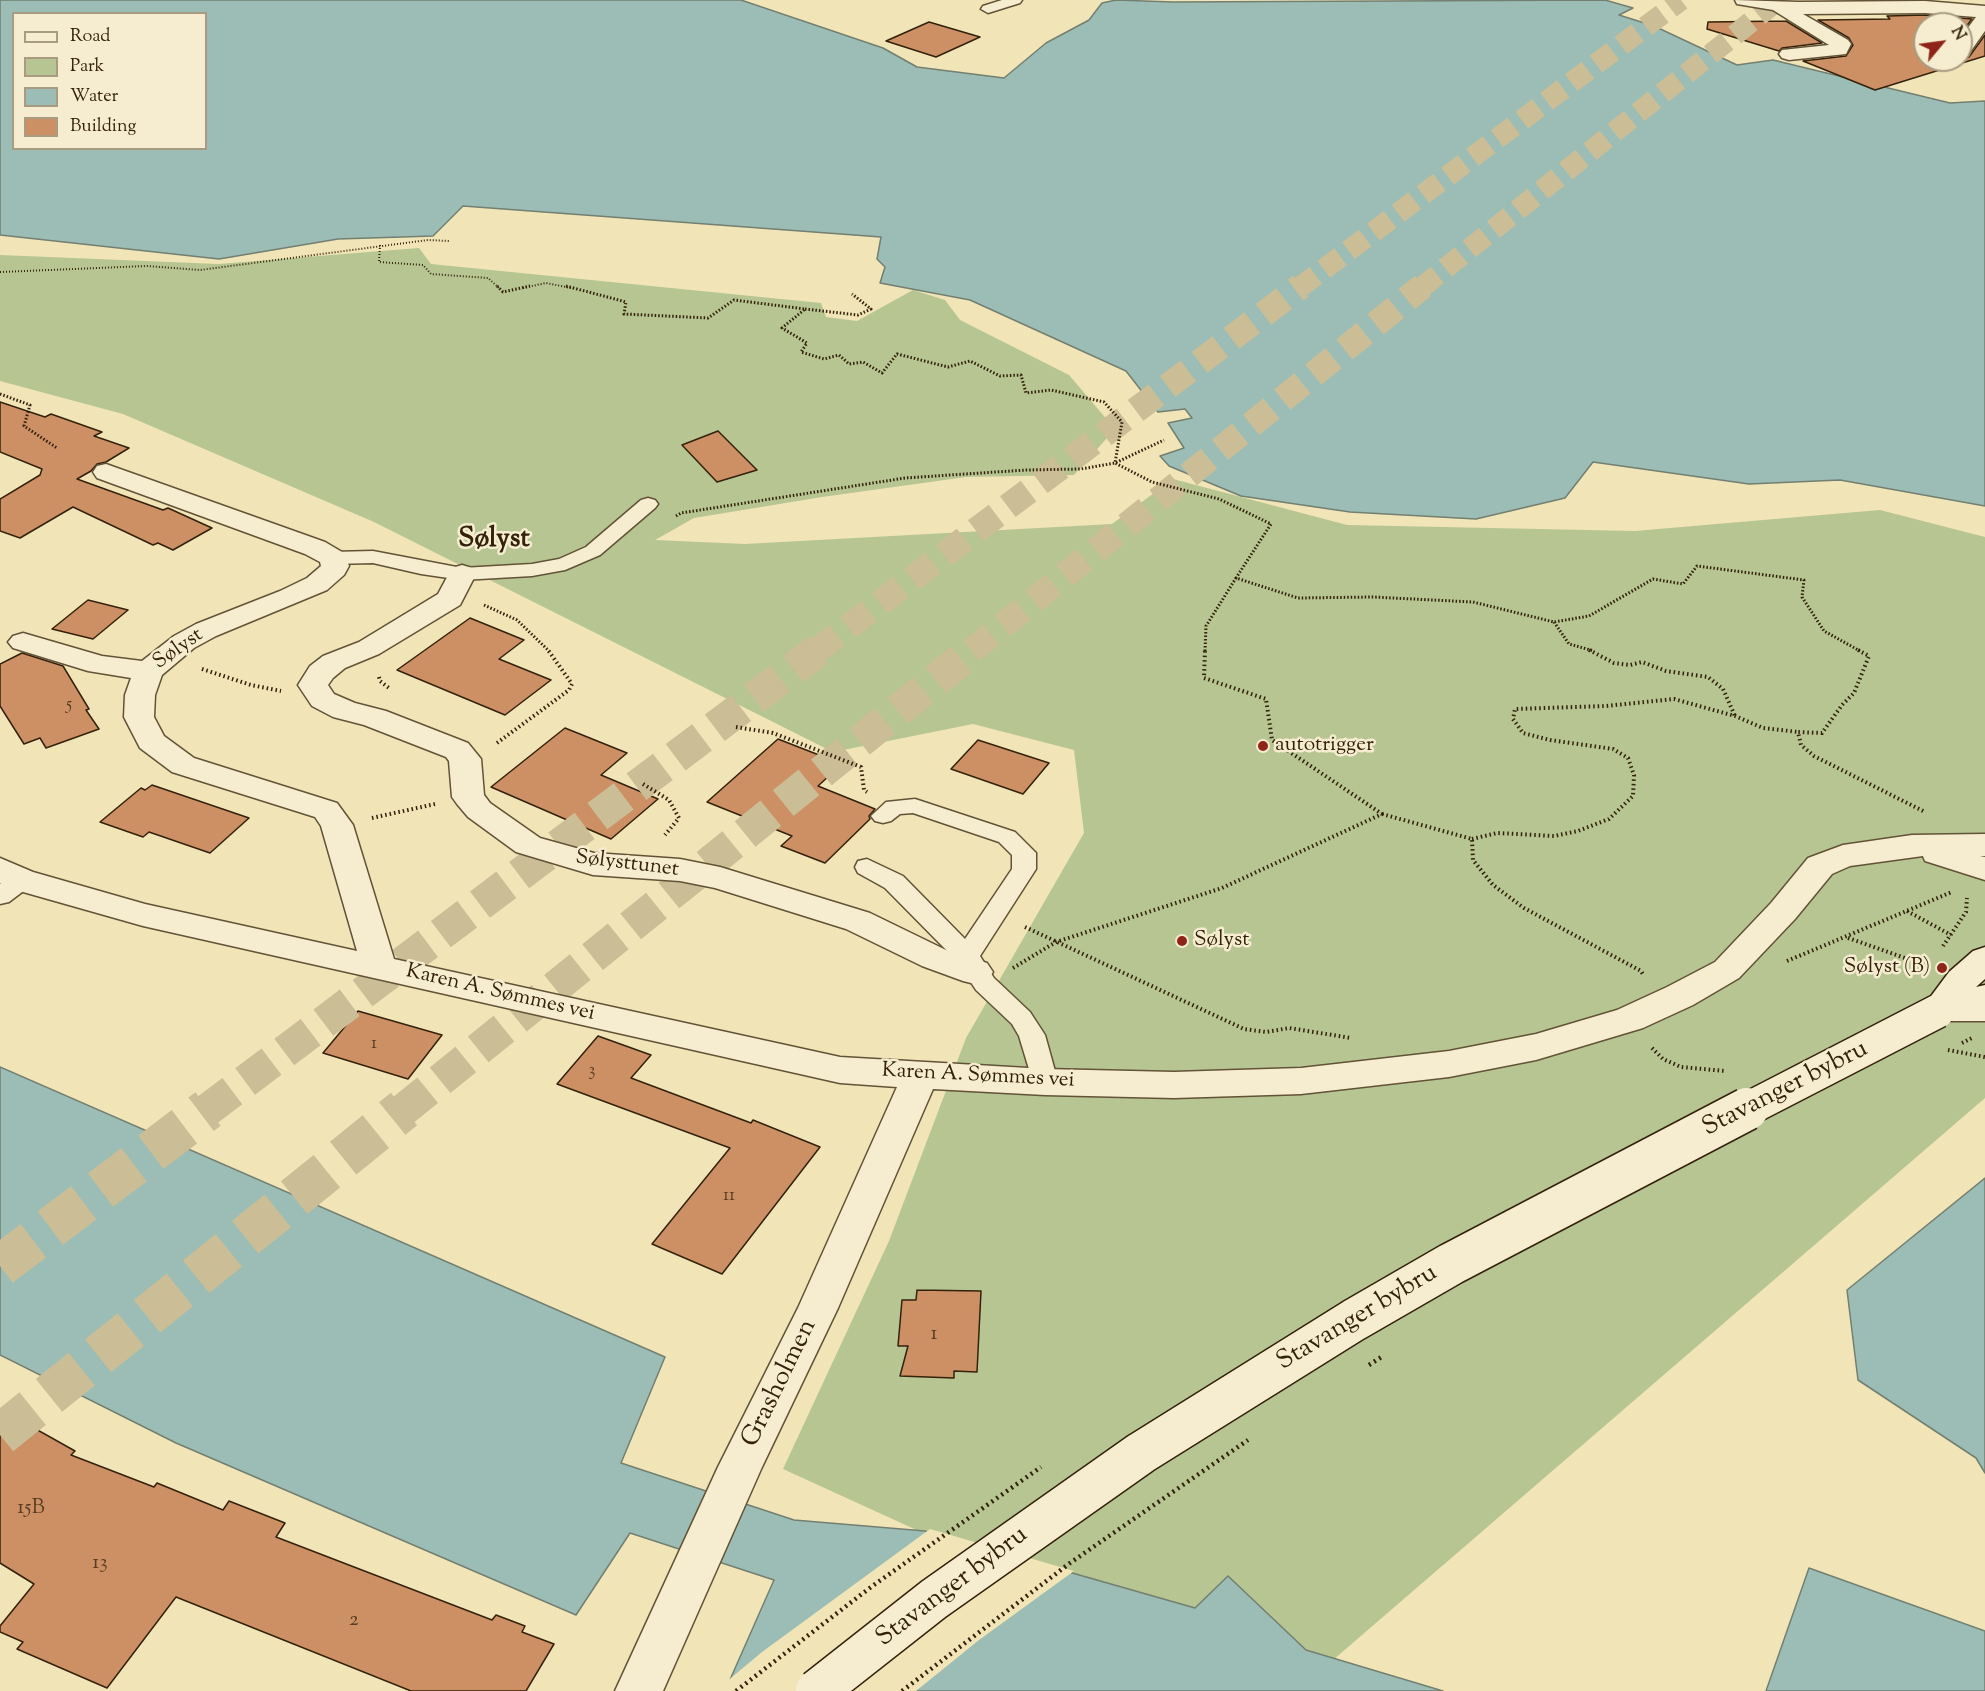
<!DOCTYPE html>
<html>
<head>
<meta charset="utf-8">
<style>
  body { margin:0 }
  #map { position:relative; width:1985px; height:1691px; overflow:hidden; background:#f1e4b7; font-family:"Sorts Mill Goudy",serif }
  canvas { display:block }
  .legend { position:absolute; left:12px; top:12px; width:195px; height:138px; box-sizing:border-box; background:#f6edd0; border:2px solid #a89b81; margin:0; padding:8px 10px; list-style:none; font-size:18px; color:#33210b }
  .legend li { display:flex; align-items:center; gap:12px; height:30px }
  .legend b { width:30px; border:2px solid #a89b81 }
  .north { position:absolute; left:1913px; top:12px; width:60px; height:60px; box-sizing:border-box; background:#f6edd0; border:2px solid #a89b81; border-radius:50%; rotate:61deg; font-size:16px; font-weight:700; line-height:24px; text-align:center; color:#33210b }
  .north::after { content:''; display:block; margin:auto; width:21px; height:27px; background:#8f2418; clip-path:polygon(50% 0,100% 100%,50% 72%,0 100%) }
</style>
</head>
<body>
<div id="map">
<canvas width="1985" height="1691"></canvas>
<ul class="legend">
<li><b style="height:8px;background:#f6edd0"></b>Road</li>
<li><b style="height:16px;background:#b6c592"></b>Park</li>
<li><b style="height:16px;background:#9cbdb5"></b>Water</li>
<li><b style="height:16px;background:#cd9065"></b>Building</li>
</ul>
<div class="north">N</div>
</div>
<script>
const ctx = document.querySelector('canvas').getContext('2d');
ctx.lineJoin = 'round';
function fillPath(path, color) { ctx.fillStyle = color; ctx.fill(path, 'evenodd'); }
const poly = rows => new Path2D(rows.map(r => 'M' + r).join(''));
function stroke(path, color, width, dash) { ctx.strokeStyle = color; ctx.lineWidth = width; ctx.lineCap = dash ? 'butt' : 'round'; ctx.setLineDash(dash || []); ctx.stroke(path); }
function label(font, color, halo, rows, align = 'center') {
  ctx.font = font + ' "Sorts Mill Goudy",serif'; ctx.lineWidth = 5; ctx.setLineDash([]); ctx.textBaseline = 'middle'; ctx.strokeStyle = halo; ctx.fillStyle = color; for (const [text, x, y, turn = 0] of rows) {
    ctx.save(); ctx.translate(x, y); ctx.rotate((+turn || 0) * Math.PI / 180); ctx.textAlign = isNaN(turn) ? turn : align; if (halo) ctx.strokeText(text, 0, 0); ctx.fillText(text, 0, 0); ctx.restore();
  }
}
fillPath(poly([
  [419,248,431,264,821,303,826,317,857,321,913,290,945,300,960,320,1069,375,1115,429,1074,475,966,477,822,497,694,518,655,540,745,544,1112,524,1173,479,1347,525,1635,531,1880,510,1985,537,1985,1098,1297,1691,1269,1691,783,1469,889,1241,966,1038,1084,833,1074,750,973,724,833,752,374,522,123,414,0,381,0,255,218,264]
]), '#b6c592');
const water = poly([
  [0,0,741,0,883,48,917,67,1004,78,1046,43,1089,20,1102,3,1116,0,1173,2,1605,0,1633,8,1619,15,1654,26,1737,65,1773,60,1950,103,1985,101,1985,506,1840,480,1749,484,1593,462,1565,498,1476,519,1350,512,1241,496,1169,466,1160,456,1184,448,1168,423,1192,418,1185,409,1158,412,1126,371,970,300,880,283,885,267,877,259,881,237,463,206,433,236,338,239,219,259,0,235,0,0],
  [14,14,206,14,206,148,14,148,14,14],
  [0,1067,665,1357,621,1463,794,1520,925,1531,1195,1608,1228,1576,1306,1650,1443,1691,725,1691,774,1580,630,1533,576,1615,176,1443,0,1355,0,1067],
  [1985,1178,1985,1473,1976,1458,1858,1380,1847,1290,1985,1178],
  [1809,1568,1985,1631,1985,1691,1766,1691,1809,1568]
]);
fillPath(water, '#9cbdb5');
stroke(water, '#727f71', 1.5);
fillPath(poly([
  [930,1529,1074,1571,979,1640,916,1691,722,1691,726,1682,762,1652]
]), '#f1e4b7');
const building = poly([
  [1925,15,1972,19,1961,33,1961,24,1925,24,1925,60,1961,60,1969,57,1985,35,1985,56,1875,90,1803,61,1846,56,1853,45,1849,38,1818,20,1890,19,1887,16,1925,15],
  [1786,21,1822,43,1782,48,1779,51,1707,29,1708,22,1786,21],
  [929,22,980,37,936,57,886,41,929,22],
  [0,402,45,417,51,414,102,432,94,436,129,448,106,462,97,464,91,471,77,479,163,510,168,508,212,528,173,550,158,543,153,545,73,507,20,538,0,531,0,499,40,475,42,469,0,452,0,402],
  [718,431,757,470,717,482,682,445,718,431],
  [88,600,128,610,93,639,52,629,88,600],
  [470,618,524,640,499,659,551,680,505,715,397,670,470,618],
  [22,653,63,666,89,709,86,710,99,729,46,748,40,738,24,744,0,706,0,664,22,653],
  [565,728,627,753,601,775,658,799,611,839,491,787,565,728],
  [778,739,842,764,818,786,875,809,869,816,870,819,825,863,781,846,792,836,707,802,778,739],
  [978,740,1049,763,1023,794,951,769,978,740],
  [152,785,249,818,210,853,149,832,143,837,100,822,141,788,145,790,152,785],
  [358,1011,442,1035,408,1079,323,1053,358,1011],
  [598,1036,651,1055,631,1078,751,1123,753,1120,820,1147,722,1274,652,1244,730,1148,557,1084,598,1036],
  [917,1290,981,1291,977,1372,954,1371,954,1378,900,1376,908,1346,898,1346,902,1300,916,1300,917,1290],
  [0,1409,75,1451,71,1455,154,1487,157,1483,223,1510,229,1501,285,1523,276,1537,492,1620,496,1615,525,1626,522,1632,554,1644,526,1691,411,1691,176,1597,107,1688,17,1649,23,1642,0,1632,0,1626,34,1584,0,1563,0,1409]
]);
fillPath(building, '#cd9065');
stroke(building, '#33210b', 1.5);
stroke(poly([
  [1299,288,1681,0],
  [1421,288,1778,0]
]), '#cbbd95', 21, [21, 10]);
stroke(poly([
  [816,651,1301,286],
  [971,651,1423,286]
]), '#cbbd95', 26, [26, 14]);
stroke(poly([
  [206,1111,818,650],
  [402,1111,973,650]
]), '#cbbd95', 33, [33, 16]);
stroke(poly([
  [0,1266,208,1109],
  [0,1435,404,1109]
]), '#cbbd95', 42, [42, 21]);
const lane = poly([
  [1002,0,1022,0,1020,3,988,13,981,9,983,6,1002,0],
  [648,498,655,500,658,504,655,508,600,555,565,570,532,576,462,580,421,574,373,563,332,564,325,562,322,558,325,554,332,552,373,551,462,568,532,564,559,559,586,547,641,500,648,498],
  [915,799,1015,832,1036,853,1036,869,980,956,994,978,1030,1012,1045,1035,1058,1082,1055,1089,1045,1092,1035,1089,1019,1036,1012,1024,976,990,957,961,885,888,858,873,855,867,858,861,867,859,903,876,965,939,1012,869,1012,855,999,842,913,813,900,814,891,821,883,823,875,821,871,816,886,802,915,799],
  [21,872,30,874,33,880,30,886,9,902,0,904,0,884,12,874,21,872],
  [1947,1003,1985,1003,1985,1021,1947,1021,1938,1018,1934,1012,1938,1006,1947,1003]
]);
const street = poly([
  [1735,0,1799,2,1925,1,1985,6,1985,31,1968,55,1961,57,1961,37,1976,17,1925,13,1803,14,1848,40,1851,44,1846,54,1789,60,1782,58,1779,54,1782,50,1829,45,1773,10,1737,4,1735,0],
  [106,464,325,542,342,552,346,558,349,566,344,575,327,590,216,636,194,648,162,675,155,695,154,717,164,736,194,758,337,803,353,825,394,959,840,1057,1045,1069,1174,1072,1301,1068,1449,1051,1536,1034,1617,1010,1667,987,1715,962,1771,903,1808,858,1843,845,1912,835,1985,834,1985,856,1980,856,1985,857,1985,880,1925,861,1923,856,1850,866,1832,874,1795,919,1739,978,1693,1005,1643,1028,1536,1060,1449,1077,1301,1094,1174,1098,1045,1095,933,1089,838,1308,762,1467,663,1691,615,1691,718,1467,798,1308,897,1087,840,1083,143,926,9,888,0,883,0,858,33,872,145,904,357,951,321,826,315,817,172,772,140,748,124,717,125,695,131,678,88,671,13,648,8,642,13,636,23,633,102,656,142,661,174,636,196,624,280,591,307,578,321,566,320,562,305,554,97,478,93,472,97,466,106,464],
  [462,565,472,568,476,574,460,605,379,654,345,668,333,678,328,685,334,694,355,703,386,711,468,743,481,759,484,795,490,803,540,838,594,853,680,859,720,867,870,913,946,950,987,963,993,972,987,981,975,984,963,981,922,966,846,929,715,888,680,881,593,875,516,852,468,817,457,804,452,797,449,761,446,757,364,725,333,717,312,706,298,685,310,666,323,656,359,642,438,594,452,568,462,565]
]);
const secondary = poly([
  [1985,947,1985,979,1976,987,1985,985,1985,1010,1938,1024,1925,1020,1920,1011,1949,972,1973,951,1985,947]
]);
stroke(lane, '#625236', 3);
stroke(street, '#625236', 3);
stroke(secondary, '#33210b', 3);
stroke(poly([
  [380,245,379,262,423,265,431,274,488,278,499,288],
  [0,272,147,266,200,270,428,240,449,241],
  [523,288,546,283,571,288]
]), '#33210b', 2, [1, 2]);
stroke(poly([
  [497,286,503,292,530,286],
  [566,286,626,302,624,314,708,318,734,300,805,309,782,328,807,343,801,352,824,359,839,355,849,364,863,362,882,373,897,354,948,367,970,361,1000,376,1021,375,1026,393,1051,390,1104,402,1122,422,1115,463,1152,482,1219,499,1271,524,1236,578,1298,598,1373,597,1473,602,1554,622,1589,616,1653,579,1683,584,1697,566,1804,580,1802,597,1824,631,1860,651],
  [805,309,858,315,871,309,852,294],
  [0,394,30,405,24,426,57,448],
  [676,516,681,513,905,478,1026,470,1081,469,1115,463,1164,440],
  [484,605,517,620,549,651],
  [1554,622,1569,644,1594,651],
  [1205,651,1206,626,1236,578]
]), '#33210b', 3, [1.5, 2]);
stroke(poly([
  [1589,650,1614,663,1630,665,1642,662,1666,671,1708,677,1723,689,1735,716],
  [1858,650,1869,656,1854,693,1842,705,1822,733,1798,732,1801,745,1814,756,1925,812],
  [202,669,251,685,281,691],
  [379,677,380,681,389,688],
  [736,727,773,733,861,767,864,790,867,792],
  [497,743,569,690,572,684,548,650],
  [643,784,669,800,679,818,665,835],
  [1382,814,1472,839,1473,860,1493,885,1524,908,1641,971,1644,976],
  [372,818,435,804],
  [1472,839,1497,833,1554,836,1578,831,1609,819,1633,796,1634,775,1628,758,1613,749,1550,740,1523,733,1513,719,1515,709,1606,706,1674,699,1735,716,1763,728,1798,732],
  [1907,911,1951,935],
  [1025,927,1244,1029,1266,1032,1289,1028,1351,1038],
  [1848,938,1928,966],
  [1943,946,1966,912,1967,898],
  [1787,961,1952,892],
  [1013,968,1056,942,1222,888,1382,814,1272,740,1266,699,1204,678,1205,650],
  [1652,1048,1663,1059,1681,1067,1725,1071],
  [1948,1050,1985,1057]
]), '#33210b', 4, [1.5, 3]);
fillPath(lane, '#f6edd0');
fillPath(street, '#f6edd0');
fillPath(secondary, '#f6edd0');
const secondaryBridgeFar1 = poly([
  [1744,1111,1938,1011]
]);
const secondaryBridge = poly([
  [817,1691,934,1599,1141,1453,1354,1320,1451,1264,1747,1109]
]);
stroke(secondaryBridgeFar1, '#33210b', 36, []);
stroke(secondaryBridge, '#33210b', 45, []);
stroke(poly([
  [1962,1043,1972,1038]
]), '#33210b', 4, [1.5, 3]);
stroke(poly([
  [1369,1365,1383,1356],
  [736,1691,871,1587,1041,1467],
  [902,1691,1070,1563,1248,1440]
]), '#33210b', 4.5, [2, 4]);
stroke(secondaryBridgeFar1, '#f6edd0', 33);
stroke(secondaryBridge, '#f6edd0', 42);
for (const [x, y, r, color] of [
  [1263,746,6,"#8f2418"],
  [1182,941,6,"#8f2418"],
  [1942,968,6,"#8f2418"]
]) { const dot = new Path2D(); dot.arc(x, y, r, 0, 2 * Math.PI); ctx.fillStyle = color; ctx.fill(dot); stroke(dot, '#f6edd0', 2); }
label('18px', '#5a3d22', null, [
  ["5",69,706],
  ["1",374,1045],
  ["3",592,1072],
  ["11",729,1197]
]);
label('21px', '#33210b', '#f6edd0', [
  ["Sølyst",179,650,-35],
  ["Sølysttunet",627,865,7],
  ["Karen A. Sømmes vei",500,994,13],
  ["Karen A. Sømmes vei",978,1077,3]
]);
label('21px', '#33210b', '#f6edd0', [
  ["autotrigger",1275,746],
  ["Sølyst",1194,941],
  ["Sølyst (B)",1930,968,"right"]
], 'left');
label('21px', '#5a3d22', null, [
  ["1",934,1335],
  ["15B",31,1509],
  ["13",100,1564],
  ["2",354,1621]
]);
label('26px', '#33210b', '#f6edd0', [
  ["Stavanger bybru",1786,1090,-27],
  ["Stavanger bybru",1358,1319,-31],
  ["Grasholmen",781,1384,-64],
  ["Stavanger bybru",953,1588,-37]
]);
label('bold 27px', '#33210b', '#f6edd0', [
  ["Sølyst",494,541]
]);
</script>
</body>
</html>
